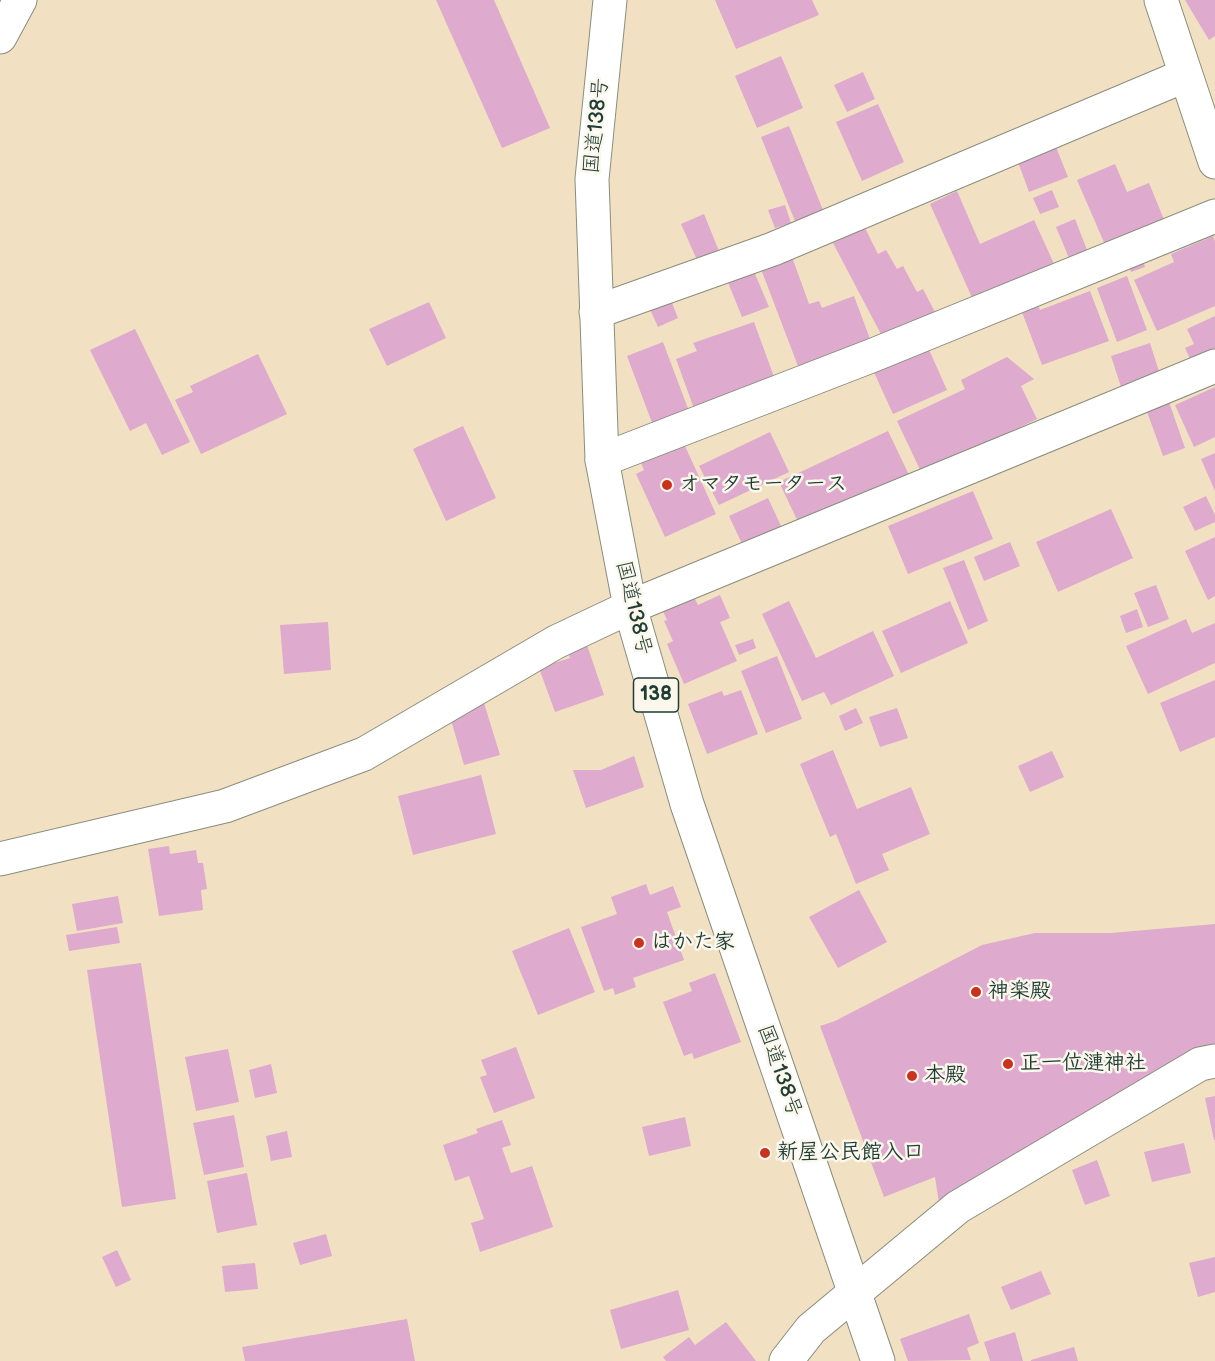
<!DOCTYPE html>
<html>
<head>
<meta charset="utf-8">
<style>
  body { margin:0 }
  canvas { display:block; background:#f2e0c3 }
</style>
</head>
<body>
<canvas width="1215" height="1361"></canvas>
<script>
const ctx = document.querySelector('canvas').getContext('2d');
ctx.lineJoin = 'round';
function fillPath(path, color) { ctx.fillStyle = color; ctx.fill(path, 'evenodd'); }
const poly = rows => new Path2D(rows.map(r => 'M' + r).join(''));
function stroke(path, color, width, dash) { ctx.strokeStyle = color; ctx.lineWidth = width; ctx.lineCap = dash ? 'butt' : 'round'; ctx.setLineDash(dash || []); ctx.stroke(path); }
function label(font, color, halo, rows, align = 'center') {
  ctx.font = font + ' "Balsamiq Sans","Klee One",sans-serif'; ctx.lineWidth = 5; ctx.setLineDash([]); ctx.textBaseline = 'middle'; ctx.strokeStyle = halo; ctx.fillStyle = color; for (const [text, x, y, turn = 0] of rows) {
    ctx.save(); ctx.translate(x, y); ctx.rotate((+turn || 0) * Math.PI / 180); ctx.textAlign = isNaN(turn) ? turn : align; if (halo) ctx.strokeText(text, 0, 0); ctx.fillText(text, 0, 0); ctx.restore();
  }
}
fillPath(poly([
  [436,0,494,0,550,128,502,148],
  [715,0,812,0,819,15,736,49],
  [1185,0,1215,0,1215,36,1209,40],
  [781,56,803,108,757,128,735,76],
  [863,72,875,99,847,112,834,85],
  [878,104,904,162,862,181,836,122],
  [789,126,823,210,795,221,761,137],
  [1056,147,1068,177,1029,192,1018,162],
  [1115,164,1127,192,1149,183,1165,222,1106,247,1077,180],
  [1052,190,1059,207,1040,214,1033,198],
  [957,191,980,244,1034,220,1055,266,974,302,930,204],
  [785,205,791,223,775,228,768,210],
  [704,214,719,251,697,260,681,224],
  [1075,219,1087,250,1069,258,1056,227],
  [865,228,878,254,886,250,897,269,903,266,917,292,923,289,936,314,884,340,833,243],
  [1213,236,1215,241,1215,306,1157,331,1134,280,1174,262,1171,254],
  [1141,255,1145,267,1131,272,1126,260],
  [792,257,809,304,819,301,822,308,854,296,873,347,801,374,761,269],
  [753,269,769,307,742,317,727,280],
  [1127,276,1147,330,1117,342,1097,288],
  [1090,291,1109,341,1042,365,1019,304,1035,298,1040,310],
  [670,298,678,318,658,327,649,307],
  [429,302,446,338,387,366,369,329],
  [1215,316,1215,353,1192,363,1185,348,1194,344,1187,329],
  [754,322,777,385,696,414,676,359,697,351,693,343],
  [135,329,190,442,162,455,146,423,130,431,90,350],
  [663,342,690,414,654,428,627,356],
  [926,343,947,390,893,414,872,368],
  [1150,343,1161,378,1122,390,1111,356],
  [258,354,287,414,201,454,175,400,193,392,190,386],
  [1007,357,1034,379,1021,386,1037,419,922,474,897,421,965,389,961,380],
  [1215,387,1215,437,1194,447,1175,405],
  [1169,402,1185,448,1163,456,1146,409],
  [463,426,496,498,446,521,413,449],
  [888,431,910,477,801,528,779,482],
  [770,432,789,472,719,505,699,466],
  [680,435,716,514,665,537,636,474,644,470,637,453],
  [1215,453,1215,491,1201,459],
  [973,491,993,539,908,574,888,526],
  [1206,496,1215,515,1215,522,1195,531,1183,507],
  [768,498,782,528,743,546,729,516],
  [1111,509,1133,558,1058,592,1036,542],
  [1215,537,1215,596,1208,600,1185,551],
  [1010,542,1020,566,984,581,974,557],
  [964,560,988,621,968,630,943,568],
  [1156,585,1169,619,1148,627,1134,593],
  [693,595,698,605,720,595,730,618,720,622,737,661,684,684,667,644,673,641,664,621,667,620,662,609],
  [789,601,816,658,873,631,894,676,831,705,824,692,802,701,762,614],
  [950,601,968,643,901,673,882,631],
  [1137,609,1143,627,1126,633,1120,616],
  [1186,619,1192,633,1215,623,1215,663,1148,694,1126,646],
  [328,622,331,670,284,674,280,625],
  [753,639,756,648,739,655,735,645],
  [587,645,604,695,555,712,539,668,570,658,568,651],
  [777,656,802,719,766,733,741,671],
  [1215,680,1215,737,1180,752,1160,703],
  [741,690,758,734,707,754,688,704,722,691,724,696],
  [484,703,500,755,464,765,449,713],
  [856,708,863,723,845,731,839,716],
  [897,708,908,738,880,747,869,717],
  [833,750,857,809,911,787,930,834,882,854,889,870,856,884,836,834,830,837,800,764],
  [1052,751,1064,777,1030,792,1018,766],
  [634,756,644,787,586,808,573,770,601,770],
  [481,775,496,834,413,855,398,796],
  [169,846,170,854,196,850,198,863,203,863,207,889,201,890,203,910,159,916,148,849],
  [646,884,650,895,673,886,681,907,667,912,684,960,633,978,636,987,615,995,613,988,604,991,581,927,617,914,611,897],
  [859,890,887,942,838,968,809,917],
  [118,896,123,923,77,931,72,904],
  [1215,924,1215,1051,939,1203,935,1177,884,1197,820,1026,835,1021,982,945,1035,933,1111,933],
  [117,927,120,943,69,951,66,935],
  [569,928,595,992,538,1015,512,951],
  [141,963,176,1199,122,1207,87,970],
  [715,973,741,1042,694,1059,692,1053,684,1056,663,1002,692,991,689,983],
  [516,1047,535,1098,494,1113,480,1077,487,1075,481,1060],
  [228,1049,239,1102,196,1111,185,1057],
  [271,1064,277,1093,255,1098,249,1070],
  [1215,1096,1215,1140,1214,1140,1205,1098],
  [234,1115,244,1167,204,1175,193,1123],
  [685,1117,691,1146,649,1156,642,1127],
  [502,1120,511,1145,502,1148,511,1173,532,1166,553,1227,480,1252,471,1223,484,1219,469,1176,455,1181,443,1145,478,1133,476,1129],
  [287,1131,292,1157,271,1161,266,1136],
  [1184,1143,1191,1173,1152,1182,1144,1152],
  [1097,1160,1110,1196,1085,1205,1072,1170],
  [247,1173,257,1225,217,1233,207,1181],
  [326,1234,332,1256,300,1265,293,1243],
  [117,1250,131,1280,116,1287,102,1257],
  [1215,1257,1215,1292,1198,1297,1189,1263],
  [255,1263,258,1289,225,1292,222,1266],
  [1041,1271,1051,1294,1011,1310,1001,1287],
  [678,1290,689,1330,621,1349,610,1310],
  [969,1314,979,1343,967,1348,971,1360,908,1361,900,1339],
  [407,1319,415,1361,245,1361,242,1347],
  [726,1322,756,1361,666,1361,663,1357,689,1337,695,1345],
  [1015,1332,1023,1361,990,1361,984,1342],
  [1074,1347,1078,1361,1031,1361,1031,1360]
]), '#deaacd');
const minor = poly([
  [1161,0,1215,162],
  [596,312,773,249,1186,75],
  [602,460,871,356,1215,216],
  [0,859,225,806,364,754,556,642,630,607,1215,366],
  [786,1361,811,1329,958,1207,1200,1064,1215,1061]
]);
const tertiary = poly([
  [0,37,20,0]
]);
const trunk = poly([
  [610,0,592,179,602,460,630,607,687,804,878,1361]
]);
stroke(minor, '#888e7c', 35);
stroke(tertiary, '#888e7c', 35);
stroke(trunk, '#888e7c', 35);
stroke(minor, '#fff', 33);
stroke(tertiary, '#fff', 33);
stroke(trunk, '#fff', 33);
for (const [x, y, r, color] of [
  [667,485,6,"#c8321e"],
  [639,943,6,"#c8321e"],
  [976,992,6,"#c8321e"],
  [1008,1064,6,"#c8321e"],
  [912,1076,6,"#c8321e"],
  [765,1153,6,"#c8321e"]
]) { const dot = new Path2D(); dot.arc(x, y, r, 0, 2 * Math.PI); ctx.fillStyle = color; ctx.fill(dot); stroke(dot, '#fbf7ec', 2); }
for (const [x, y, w] of [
  [656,695,45]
]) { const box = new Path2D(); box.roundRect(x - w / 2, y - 17, w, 34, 4.5); ctx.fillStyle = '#fbf7ec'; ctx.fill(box); stroke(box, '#1f3d34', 1.5); }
label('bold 20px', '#1f3d34', null, [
  ["138",656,695]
]);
label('21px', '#1f3d34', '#fbf7ec', [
  ["国道138号",597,126,-84],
  ["国道138号",633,608,77],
  ["国道138号",779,1071,71]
]);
label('bold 21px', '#1f3d34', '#fbf7ec', [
  ["オマタモータース",679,485],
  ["はかた家",651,943],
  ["神楽殿",988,992],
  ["正一位漣神社",1020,1064],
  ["本殿",924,1076],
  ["新屋公民館入口",777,1153]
], 'left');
</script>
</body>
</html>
